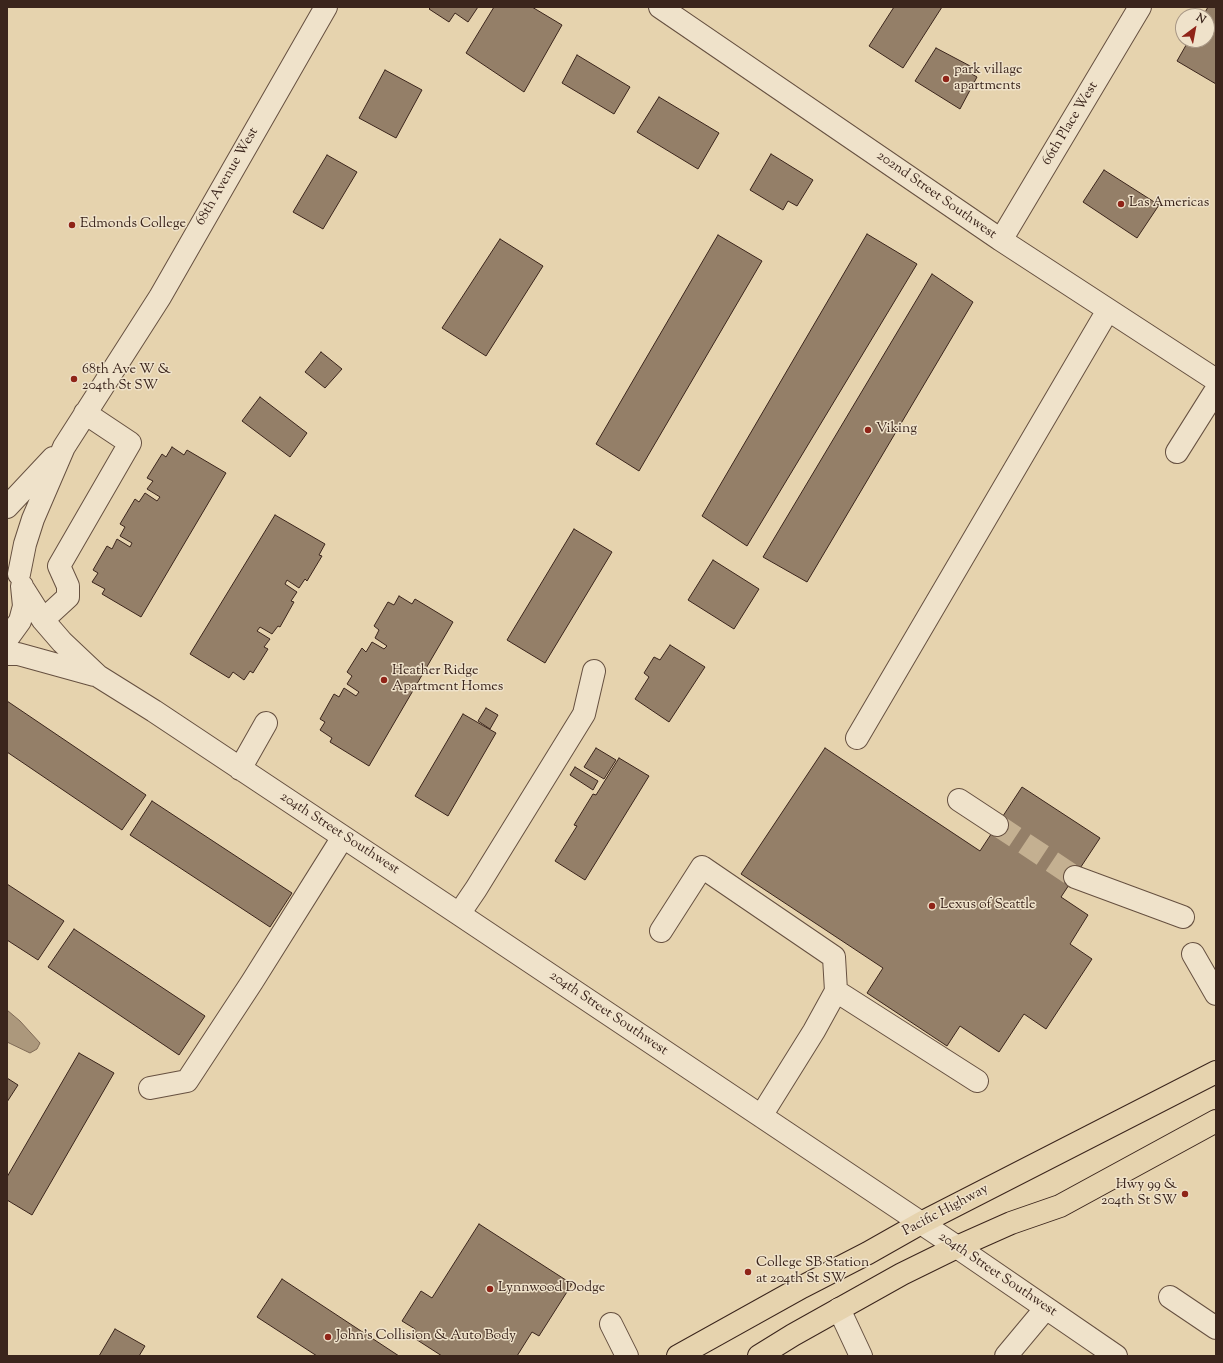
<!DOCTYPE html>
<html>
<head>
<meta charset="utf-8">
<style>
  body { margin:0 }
  #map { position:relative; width:1223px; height:1363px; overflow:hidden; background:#e6d3ae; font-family:"Sorts Mill Goudy",serif }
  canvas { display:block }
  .frame { position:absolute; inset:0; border:8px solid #3b251c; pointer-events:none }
  .north { position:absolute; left:1175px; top:8px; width:40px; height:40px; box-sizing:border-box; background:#efe2ca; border:1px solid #a79684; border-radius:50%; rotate:32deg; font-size:11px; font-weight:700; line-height:16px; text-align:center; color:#3b251c }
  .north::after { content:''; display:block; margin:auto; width:14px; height:18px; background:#8f2418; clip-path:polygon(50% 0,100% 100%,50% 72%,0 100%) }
</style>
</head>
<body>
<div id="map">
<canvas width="1223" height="1363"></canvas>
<div class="frame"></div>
<div class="north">N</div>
</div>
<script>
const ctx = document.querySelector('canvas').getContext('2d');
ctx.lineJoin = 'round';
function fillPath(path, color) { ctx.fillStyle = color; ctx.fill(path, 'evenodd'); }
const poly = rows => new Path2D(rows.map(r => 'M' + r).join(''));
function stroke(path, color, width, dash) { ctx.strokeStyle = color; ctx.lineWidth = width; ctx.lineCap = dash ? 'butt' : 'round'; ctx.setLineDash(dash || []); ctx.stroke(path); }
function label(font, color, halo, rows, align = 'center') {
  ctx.font = font + ' "Sorts Mill Goudy",serif'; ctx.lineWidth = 3; ctx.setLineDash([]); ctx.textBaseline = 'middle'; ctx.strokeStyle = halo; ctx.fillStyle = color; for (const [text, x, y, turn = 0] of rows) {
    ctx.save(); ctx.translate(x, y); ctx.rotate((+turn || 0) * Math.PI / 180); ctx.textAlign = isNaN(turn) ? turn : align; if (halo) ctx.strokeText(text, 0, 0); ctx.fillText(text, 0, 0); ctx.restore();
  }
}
const water = poly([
  [7,1010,20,1021,40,1043,37,1049,30,1053,7,1042,7,1010]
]);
fillPath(water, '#ac987c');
stroke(water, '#7f6a56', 1);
const building = poly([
  [431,7,478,7,468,22,455,13,449,22,429,9,431,7],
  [494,7,532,7,562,25,524,92,466,53,494,7],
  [894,7,942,7,903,68,869,46,894,7],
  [1208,7,1216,7,1216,84,1177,61,1189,40,1207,40,1207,16,1203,16,1208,7],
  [936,48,972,67,970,73,977,77,960,109,915,81,936,48],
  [577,55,630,87,614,114,562,83,577,55],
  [385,70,422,90,396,138,359,118,385,70],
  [659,97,719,133,698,169,637,132,659,97],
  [771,154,813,180,797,206,788,201,783,210,750,190,771,154],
  [327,155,357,172,323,229,293,212,327,155],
  [1104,170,1159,205,1137,238,1083,202,1104,170],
  [867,234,917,264,747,546,702,516,867,234],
  [718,235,762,261,639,471,596,444,718,235],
  [500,239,543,266,486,356,442,328,500,239],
  [932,274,973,302,807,582,763,557,932,274],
  [321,352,342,369,325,388,305,372,321,352],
  [260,397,307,433,290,457,242,421,260,397],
  [172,447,184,455,187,450,226,473,141,617,102,594,105,589,92,582,98,573,93,570,107,546,112,549,117,539,130,547,132,543,120,536,125,527,120,524,135,499,139,502,145,493,157,501,160,497,147,489,153,481,147,478,162,454,166,457,172,447],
  [275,515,325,544,319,555,322,556,307,581,305,579,299,588,287,580,285,584,297,592,291,601,294,602,280,627,278,626,272,634,260,627,257,631,270,639,264,647,268,649,253,673,250,671,244,680,233,672,229,678,190,654,275,515],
  [574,529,612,552,545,663,507,640,574,529],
  [713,560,759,589,734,629,688,600,713,560],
  [399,596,412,604,415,599,453,622,369,766,330,742,332,738,320,730,325,722,320,719,334,694,339,697,344,688,356,696,359,692,347,684,352,676,347,672,362,648,366,652,372,642,384,649,387,646,375,638,379,630,374,626,388,602,394,605,399,596],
  [670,645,705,667,669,722,635,699,649,677,644,673,654,657,660,660,670,645],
  [7,701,146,795,122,830,7,752,7,701],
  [486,708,498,715,490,729,478,721,486,708],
  [463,714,496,733,448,816,415,796,463,714],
  [596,748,616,760,604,779,584,767,596,748],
  [825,748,980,851,1022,787,1100,838,1061,897,1088,915,1070,944,1092,959,1046,1029,1024,1014,999,1052,960,1026,947,1046,867,993,883,968,741,874,825,748],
  [619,758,649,776,585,880,555,861,577,826,574,825,593,794,596,795,619,758],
  [575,767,598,781,593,790,570,775,575,767],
  [152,801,292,893,270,927,130,835,152,801],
  [7,884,64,921,38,960,7,940,7,884],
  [74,929,205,1016,179,1055,48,967,74,929],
  [79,1053,114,1073,32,1215,7,1200,7,1177,79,1053],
  [7,1078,18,1085,7,1102,7,1078],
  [479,1224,572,1284,539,1336,532,1332,517,1356,442,1356,411,1336,415,1329,402,1321,421,1291,432,1298,479,1224],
  [282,1279,399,1356,317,1356,257,1317,282,1279],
  [115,1329,145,1346,139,1356,99,1356,115,1329]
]);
fillPath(building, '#947f68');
stroke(building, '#3b251c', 1);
stroke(poly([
  [997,825,1075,877]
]), '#c4b091', 22, [22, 11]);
const minor = poly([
  [660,7,1001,240,1216,380],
  [1001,240,1140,7],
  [1177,452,1216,390],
  [7,507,53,458],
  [19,574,25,544,33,519,64,447,160,297,326,7],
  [24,590,43,620,62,642,98,676,154,711,459,914,957,1247,1116,1356],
  [43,620,68,597,68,586,59,566,130,443,85,413],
  [7,639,20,621,24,606,22,586],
  [7,654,18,654,94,675],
  [857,738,1108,310],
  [240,769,266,723],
  [959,800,997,825],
  [1075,877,1183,917],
  [459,914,476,889,584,714,594,671],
  [661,931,702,867,834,957,836,991,977,1081],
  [1193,954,1216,994],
  [150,1088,187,1081,252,982,343,837],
  [761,1116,814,1031,836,991],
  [1170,1297,1216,1328],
  [839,1309,861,1356],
  [611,1324,627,1356],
  [1006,1356,1046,1308]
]);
const highway = poly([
  [678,1356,802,1287,868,1253,921,1223,1216,1072],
  [759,1356,793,1335,902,1274,957,1247,1011,1223,1060,1206,1216,1121]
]);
stroke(minor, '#665040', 24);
stroke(highway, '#3b251c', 24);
stroke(minor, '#efe2ca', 22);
stroke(highway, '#e6d3ae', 22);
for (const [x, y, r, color] of [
  [946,79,4,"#8f2418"],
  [1121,204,4,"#8f2418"],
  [72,225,4,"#8f2418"],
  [74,379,4,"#8f2418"],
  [868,430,4,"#8f2418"],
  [384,680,4,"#8f2418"],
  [932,906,4,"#8f2418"],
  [1185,1194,4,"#8f2418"],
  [748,1272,4,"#8f2418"],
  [490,1289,4,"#8f2418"],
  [328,1337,4,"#8f2418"]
]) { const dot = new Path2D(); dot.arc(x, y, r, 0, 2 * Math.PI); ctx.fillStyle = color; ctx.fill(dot); stroke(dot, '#efe2ca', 1.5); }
label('14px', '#3b251c', '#efe2ca', [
  ["park village",954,71],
  ["apartments",954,87],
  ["Las Americas",1129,204],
  ["Edmonds College",80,225],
  ["68th Ave W &",82,371],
  ["204th St SW",82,387],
  ["Viking",876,430],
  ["Heather Ridge",392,672],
  ["Apartment Homes",392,688],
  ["Lexus of Seattle",940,906],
  ["Hwy 99 &",1177,1186,"right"],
  ["204th St SW",1177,1202,"right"],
  ["College SB Station",756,1264],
  ["at 204th St SW",756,1280],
  ["Lynnwood Dodge",498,1289],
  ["John's Collision & Auto Body",336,1337]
], 'left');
label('14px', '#3b251c', '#efe2ca', [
  ["66th Place West",1071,124,-59],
  ["68th Avenue West",228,177,-60],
  ["202nd Street Southwest",936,196,35],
  ["204th Street Southwest",339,834,33],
  ["204th Street Southwest",608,1014,34],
  ["Pacific Highway",946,1211,-28],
  ["204th Street Southwest",997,1275,34]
]);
</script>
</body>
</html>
